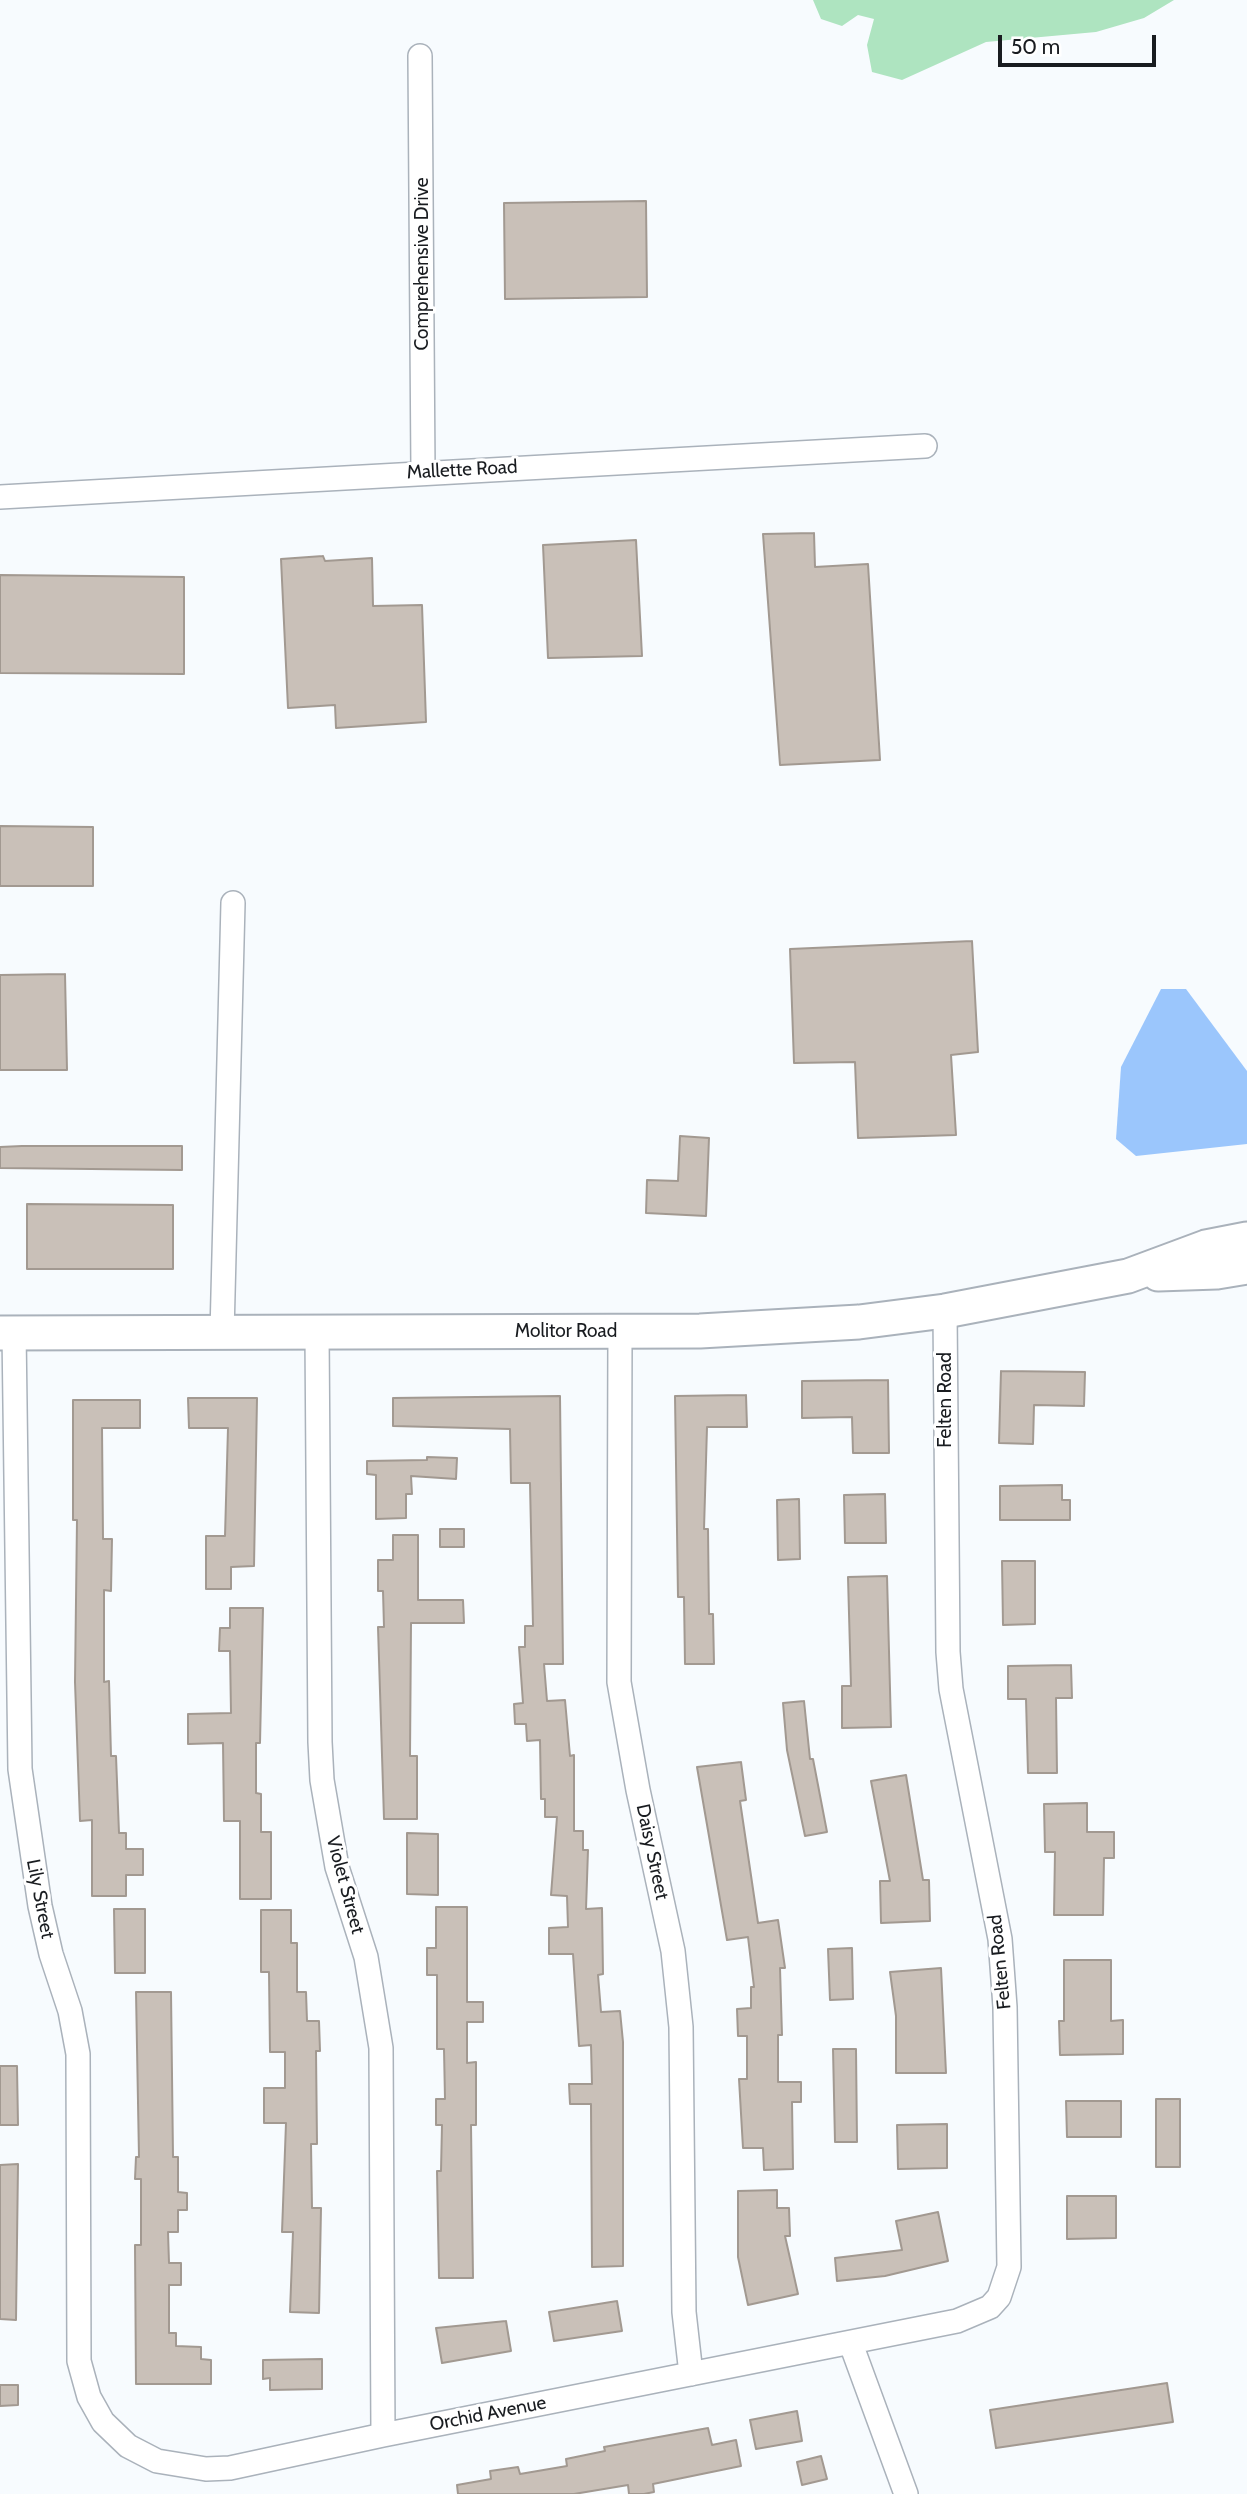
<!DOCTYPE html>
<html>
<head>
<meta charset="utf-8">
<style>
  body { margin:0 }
  #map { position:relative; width:1247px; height:2494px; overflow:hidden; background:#f7fbfe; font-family:Cabin,sans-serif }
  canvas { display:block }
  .scale { position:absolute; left:998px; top:35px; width:158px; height:32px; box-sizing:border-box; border:4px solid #191c20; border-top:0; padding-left:9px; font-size:21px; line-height:24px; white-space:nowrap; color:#191c20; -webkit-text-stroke:5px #fff; paint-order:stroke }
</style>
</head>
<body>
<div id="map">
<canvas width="1247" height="2494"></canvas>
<div class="scale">50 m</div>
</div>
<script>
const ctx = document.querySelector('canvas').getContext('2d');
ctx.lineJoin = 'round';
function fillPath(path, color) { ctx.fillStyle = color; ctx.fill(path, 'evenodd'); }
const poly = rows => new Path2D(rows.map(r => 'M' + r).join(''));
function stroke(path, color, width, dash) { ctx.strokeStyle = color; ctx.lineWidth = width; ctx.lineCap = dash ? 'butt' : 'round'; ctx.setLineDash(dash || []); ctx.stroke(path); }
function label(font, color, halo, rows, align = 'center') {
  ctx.font = font + ' Cabin,sans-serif'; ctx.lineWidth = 6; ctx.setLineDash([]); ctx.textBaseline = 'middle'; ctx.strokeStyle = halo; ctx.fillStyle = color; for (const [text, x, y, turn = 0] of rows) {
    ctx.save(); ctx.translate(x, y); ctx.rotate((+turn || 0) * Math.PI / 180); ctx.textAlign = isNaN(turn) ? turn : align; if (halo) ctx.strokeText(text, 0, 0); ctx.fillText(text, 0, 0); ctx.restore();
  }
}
fillPath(poly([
  [813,0,1174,0,1144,18,1096,32,986,42,902,80,872,72,867,45,874,19,858,15,842,26,821,19]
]), '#aee4c0');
fillPath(poly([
  [1161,989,1186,989,1247,1071,1247,1144,1136,1156,1116,1139,1121,1067]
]), '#9bc6fc');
const building = poly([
  [646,201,647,297,505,299,504,203,646,201],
  [814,533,815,567,868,564,880,760,780,765,763,534,814,533],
  [636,540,642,656,548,658,543,545,636,540],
  [323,556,325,561,372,558,373,606,422,605,426,722,336,728,335,705,288,708,281,559,323,556],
  [0,575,184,577,184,674,0,673,0,575],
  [0,826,93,827,93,886,0,886,0,826],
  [972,941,978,1052,951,1055,956,1135,858,1138,855,1062,794,1063,790,949,972,941],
  [65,974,67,1070,0,1070,0,975,65,974],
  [680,1136,709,1138,706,1216,646,1213,647,1180,678,1181,680,1136],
  [22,1146,182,1146,182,1170,0,1168,0,1147,22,1146],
  [27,1204,173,1205,173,1269,27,1269,27,1204],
  [1001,1371,1085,1372,1084,1406,1034,1405,1033,1444,999,1443,1001,1371],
  [888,1380,889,1453,853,1453,852,1417,802,1418,802,1381,888,1380],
  [746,1395,747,1427,707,1427,704,1529,708,1529,709,1614,713,1614,714,1664,685,1664,684,1597,678,1597,675,1396,746,1395],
  [560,1396,563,1664,544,1664,547,1701,565,1700,570,1756,574,1755,574,1831,583,1831,583,1850,588,1850,586,1909,602,1908,603,1974,598,1975,601,2012,620,2011,623,2042,623,2266,592,2267,591,2104,570,2104,569,2084,592,2084,591,2045,579,2046,573,1954,549,1954,549,1928,568,1927,567,1896,551,1895,557,1817,545,1817,545,1799,541,1799,540,1740,527,1741,526,1724,515,1724,514,1704,523,1703,519,1647,525,1647,525,1626,533,1626,530,1483,511,1483,510,1429,393,1426,393,1398,560,1396],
  [188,1398,257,1398,254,1566,231,1567,231,1589,206,1589,206,1536,225,1536,228,1428,189,1428,188,1398],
  [73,1400,140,1400,140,1428,102,1428,103,1539,112,1539,111,1591,104,1590,104,1682,109,1681,111,1756,116,1756,119,1833,126,1833,126,1849,143,1849,143,1875,126,1875,126,1896,92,1896,92,1820,80,1821,75,1682,77,1520,73,1520,73,1400],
  [427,1457,457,1458,456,1479,411,1476,412,1494,406,1494,406,1518,376,1519,376,1475,367,1474,367,1461,427,1460,427,1457],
  [1062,1485,1062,1500,1070,1500,1070,1520,1000,1520,1000,1486,1062,1485],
  [885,1494,886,1543,845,1543,844,1495,885,1494],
  [799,1499,800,1559,778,1560,777,1500,799,1499],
  [440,1529,464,1529,464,1547,440,1547,440,1529],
  [393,1535,418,1535,418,1600,463,1600,464,1623,411,1623,410,1756,417,1756,417,1819,384,1819,378,1627,384,1627,383,1591,378,1591,378,1560,393,1560,393,1535],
  [1002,1561,1035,1561,1035,1624,1003,1625,1002,1561],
  [887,1576,891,1727,842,1728,842,1686,851,1686,848,1577,887,1576],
  [230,1608,263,1608,260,1743,256,1743,256,1793,261,1794,261,1832,271,1832,271,1899,240,1899,240,1821,224,1821,223,1743,188,1744,188,1714,231,1713,230,1651,219,1651,220,1628,230,1628,230,1608],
  [1071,1665,1072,1698,1056,1698,1057,1773,1028,1773,1026,1699,1008,1699,1008,1666,1071,1665],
  [804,1701,810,1759,813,1759,827,1832,805,1836,787,1750,783,1703,804,1701],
  [741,1762,746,1800,740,1801,758,1923,778,1920,785,1968,780,1968,782,2035,778,2035,778,2082,801,2082,801,2102,792,2102,793,2169,764,2170,763,2148,743,2148,739,2079,747,2079,747,2036,738,2036,737,2009,751,2008,751,1987,754,1987,748,1937,727,1940,697,1767,741,1762],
  [906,1775,923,1880,929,1880,930,1921,881,1923,880,1881,890,1881,871,1781,906,1775],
  [1087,1803,1087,1832,1114,1832,1114,1858,1104,1858,1103,1915,1054,1915,1055,1852,1045,1852,1044,1804,1087,1803],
  [407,1833,438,1834,438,1895,407,1894,407,1833],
  [436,1907,467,1907,467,2002,483,2002,483,2022,467,2022,467,2063,476,2062,476,2125,471,2125,473,2278,439,2278,437,2171,441,2171,442,2125,436,2125,436,2099,445,2099,444,2049,437,2049,437,1975,427,1975,427,1948,436,1948,436,1907],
  [114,1909,145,1909,145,1973,115,1973,114,1909],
  [261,1910,291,1910,291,1943,297,1943,297,1992,306,1992,307,2021,319,2021,320,2051,316,2051,317,2144,311,2144,312,2208,321,2208,319,2313,290,2312,293,2232,282,2232,286,2123,264,2123,264,2088,285,2088,285,2052,270,2052,269,1972,261,1972,261,1910],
  [852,1948,853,1999,830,2000,828,1949,852,1948],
  [1064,1960,1111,1960,1111,2021,1123,2020,1123,2054,1060,2055,1059,2021,1064,2021,1064,1960],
  [941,1968,946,2073,896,2073,896,2016,890,1972,941,1968],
  [136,1992,171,1992,173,2157,178,2157,178,2192,187,2193,187,2210,178,2210,178,2232,168,2232,169,2263,181,2263,181,2285,169,2285,169,2333,176,2333,176,2346,201,2347,201,2359,211,2360,211,2384,136,2384,135,2245,141,2245,141,2179,135,2179,136,2157,139,2157,136,1992],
  [833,2049,856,2049,857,2142,835,2142,833,2049],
  [0,2066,17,2066,18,2125,0,2125,0,2066],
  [1156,2099,1180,2099,1180,2167,1156,2167,1156,2099],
  [1066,2101,1121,2101,1121,2137,1067,2137,1066,2101],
  [947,2124,947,2168,898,2169,897,2125,947,2124],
  [18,2164,16,2320,0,2319,0,2165,18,2164],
  [777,2190,777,2208,789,2208,790,2236,785,2236,798,2294,748,2305,738,2257,738,2191,777,2190],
  [1067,2196,1116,2196,1116,2238,1067,2239,1067,2196],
  [938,2212,948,2261,885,2276,837,2281,835,2258,902,2250,896,2221,938,2212],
  [617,2301,622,2331,554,2341,549,2312,617,2301],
  [506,2321,511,2351,442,2363,436,2328,506,2321],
  [322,2359,322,2389,270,2390,270,2378,263,2379,263,2360,322,2359],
  [1167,2383,1173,2422,996,2448,990,2410,1167,2383],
  [0,2385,18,2385,18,2405,0,2406,0,2385],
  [797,2411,802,2441,756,2449,750,2420,797,2411],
  [708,2428,712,2445,736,2440,741,2466,653,2484,654,2492,644,2494,629,2494,628,2485,574,2494,458,2494,457,2485,491,2479,490,2471,518,2467,520,2474,567,2466,566,2459,605,2451,604,2447,708,2428],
  [821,2456,827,2479,802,2485,797,2462,821,2456]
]);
fillPath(building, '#c9c0b8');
stroke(building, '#a29991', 2);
const street = poly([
  [420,56,423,472],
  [0,497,925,446],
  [620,1331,619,1682,638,1790,673,1951,681,2027,684,2312,691,2374],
  [14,1332,20,1769,40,1906,51,1954,70,2011,78,2054,79,2361,89,2397,103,2422,128,2446,157,2461,206,2469,230,2468,383,2435,957,2321,990,2307,999,2297,1009,2267,1005,2007,1000,1939,951,1689,948,1652,945,1311],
  [222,1333,233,903],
  [317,1333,320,1742,322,1780,337,1867,366,1957,381,2048,383,2435],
  [851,2344,906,2494]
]);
const secondary = poly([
  [1158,1274,1217,1272,1247,1267],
  [0,1333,700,1331,859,1322,945,1311,1128,1276,1206,1247,1247,1239]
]);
stroke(street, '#aab2bb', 26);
stroke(secondary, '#aab2bb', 37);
stroke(street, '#fff', 23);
stroke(secondary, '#fff', 33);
label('19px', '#191c20', '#fff', [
  ["Comprehensive Drive",422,264,-90],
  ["Mallette Road",462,470,-3],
  ["Molitor Road",566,1331],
  ["Felten Road",945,1400,-90],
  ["Daisy Street",652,1852,78],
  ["Violet Street",345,1885,75],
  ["Lily Street",40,1899,79],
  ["Felten Road",1000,1962,-96],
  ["Orchid Avenue",488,2414,-11]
]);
</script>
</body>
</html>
